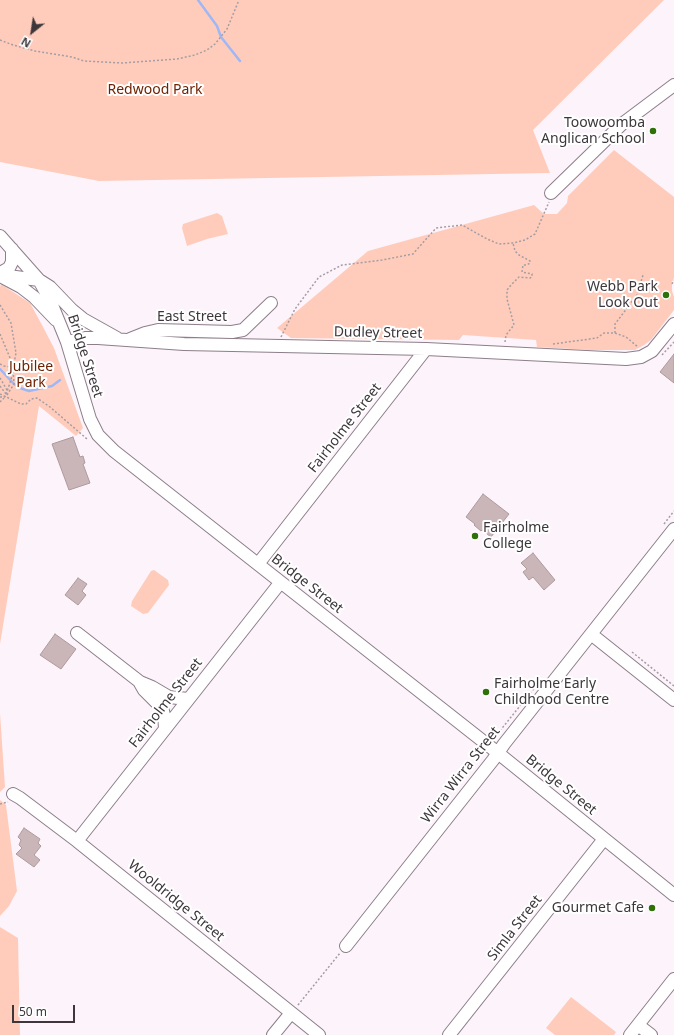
<!DOCTYPE html>
<html>
<head>
<meta charset="utf-8">
<style>
  body { margin:0 }
  #map { position:relative; width:674px; height:1035px; overflow:hidden; background:#fdf4fb; font-family:"Noto Sans",sans-serif }
  canvas { display:block }
  .north { position:absolute; left:12px; top:12px; width:40px; height:40px; -webkit-text-stroke:3px #fff; paint-order:stroke; rotate:210deg; font-size:11px; font-weight:700; line-height:16px; text-align:center; color:#3d373c }
  .north::after { content:''; display:block; margin:auto; width:14px; height:18px; background:#3d373c; clip-path:polygon(50% 0,100% 100%,50% 72%,0 100%) }
  .scale { position:absolute; left:12px; top:1005px; width:63px; height:18px; box-sizing:border-box; border:2px solid #3d373c; border-top:0; padding-left:5px; font-size:12px; line-height:14px; white-space:nowrap; color:#3d373c; -webkit-text-stroke:3px #fff; paint-order:stroke }
</style>
</head>
<body>
<div id="map">
<canvas width="674" height="1035"></canvas>
<div class="north">N</div>
<div class="scale">50 m</div>
</div>
<script>
const ctx = document.querySelector('canvas').getContext('2d');
ctx.lineJoin = 'round';
function fillPath(path, color) { ctx.fillStyle = color; ctx.fill(path, 'evenodd'); }
const poly = rows => new Path2D(rows.map(r => 'M' + r).join(''));
function stroke(path, color, width, dash) { ctx.strokeStyle = color; ctx.lineWidth = width; ctx.lineCap = dash ? 'butt' : 'round'; ctx.setLineDash(dash || []); ctx.stroke(path); }
function label(font, color, halo, rows, align = 'center') {
  ctx.font = font + ' "Noto Sans",sans-serif'; ctx.lineWidth = 4; ctx.setLineDash([]); ctx.textBaseline = 'middle'; ctx.strokeStyle = halo; ctx.fillStyle = color; for (const [text, x, y, turn = 0] of rows) {
    ctx.save(); ctx.translate(x, y); ctx.rotate((+turn || 0) * Math.PI / 180); ctx.textAlign = isNaN(turn) ? turn : align; if (halo) ctx.strokeText(text, 0, 0); ctx.fillText(text, 0, 0); ctx.restore();
  }
}
fillPath(poly([
  [0,0,664,0,533,130,550,173,99,181,0,162],
  [614,150,674,197,674,278,672,282,672,291,674,297,674,310,651,340,644,345,635,350,589,350,537,347,536,340,463,335,459,340,291,338,277,328,368,251,534,205,544,214,557,214,567,203,568,196],
  [217,213,222,216,228,234,207,239,187,246,182,228,183,224],
  [1,284,30,303,42,325,54,348,83,428,76,436,39,406,0,644,0,287],
  [154,570,168,580,169,585,148,613,143,614,131,606,132,601,151,571],
  [0,713,5,787,0,792],
  [0,800,6,805,17,891,9,906,0,916],
  [0,927,18,938,20,1035,0,1035],
  [571,997,616,1032,614,1035,555,1035,546,1028]
]), '#fcb');
stroke(poly([
  [198,0,217,26,221,37,240,61],
  [0,369,14,384,20,388,29,391,52,386,60,380]
]), '#a0b7f5', 2.5);
const building = poly([
  [674,354,674,383,660,372,674,354],
  [73,437,80,457,83,456,85,463,83,464,90,483,69,490,52,444,73,437],
  [483,494,509,514,491,537,482,530,481,531,474,525,475,524,466,517,483,494],
  [533,553,555,580,544,590,533,577,529,580,523,572,527,569,521,563,533,553],
  [78,578,87,584,82,591,86,595,78,605,65,595,78,578],
  [55,634,76,649,61,669,40,655,55,634],
  [24,828,40,839,38,843,41,846,34,855,40,860,34,867,16,854,22,848,19,845,21,840,18,837,24,828]
]);
fillPath(building, '#cab5b9');
stroke(building, '#ad9a9d', 1);
const minor = poly([
  [551,193,622,124,674,85],
  [0,236,39,280,50,300,67,342,90,419,98,435,114,451,498,753,674,895],
  [0,273,9,268,12,262,12,249],
  [0,275,39,280,50,287,72,310,83,319,117,338],
  [4,278,21,287,34,297,56,320],
  [130,339,145,333,158,330,232,332,243,330,271,303],
  [67,342,85,338,98,338,184,344,426,349,626,359,641,357,652,351,674,324],
  [258,564,426,349],
  [77,633,140,682,152,687,169,697,188,699],
  [591,634,674,700],
  [140,683,144,690,162,708,164,715,165,728],
  [13,794,20,798,77,841,319,1035],
  [77,841,280,583],
  [346,946,493,760,504,744,674,529],
  [638,1025,651,1035],
  [273,1035,291,1013],
  [449,1035,604,839],
  [630,1035,674,979]
]);
stroke(minor, '#8d7e89', 14);
stroke(poly([
  [0,40,13,45,35,51,72,57,84,61,122,63,177,59,195,55,207,50,215,44,227,29,239,0],
  [672,284,674,280],
  [0,305,11,323,16,353,11,380,5,397],
  [615,333,615,324,637,295,643,275],
  [0,334,13,365],
  [281,337,295,309,319,277,342,265,382,260,413,254,436,228,462,225,487,239,499,244,513,243,525,240,535,234,549,202],
  [505,342,506,335,514,325,507,299,507,290,511,285,519,277,530,278,532,277,532,274,522,272,523,265,527,265,530,263,530,261,519,255,515,251,513,243],
  [553,344,597,338,604,333,615,333,626,337,638,347],
  [662,355,674,342],
  [0,364,4,366,13,367],
  [0,378,7,390],
  [0,386,6,394],
  [0,394,21,404,26,404,31,399,37,398,50,407,87,439],
  [7,395,14,384,13,369],
  [0,397,5,397],
  [0,402,4,398],
  [664,524,674,511],
  [632,652,674,686],
  [495,737,540,681],
  [0,804,8,802],
  [298,1005,340,953]
]), '#a59da3', 1.5, [2, 2]);
stroke(minor, '#fff', 12);
for (const [x, y, r, color] of [
  [653,131,4,"#2f7008"],
  [666,295,4,"#2f7008"],
  [475,536,4,"#2f7008"],
  [486,692,4,"#2f7008"],
  [652,908,4,"#2f7008"]
]) { const dot = new Path2D(); dot.arc(x, y, r, 0, 2 * Math.PI); ctx.fillStyle = color; ctx.fill(dot); stroke(dot, '#fff', 1.5); }
label('14px', '#6f2202', '#fff', [
  ["Redwood Park",155,90],
  ["Jubilee",31,367],
  ["Park",31,383]
]);
label('14px', '#3d373c', '#fff', [
  ["Toowoomba",645,123],
  ["Anglican School",645,139],
  ["Webb Park",658,287],
  ["Look Out",658,303],
  ["Fairholme",483,528,"left"],
  ["College",483,544,"left"],
  ["Fairholme Early",494,684,"left"],
  ["Childhood Centre",494,700,"left"],
  ["Gourmet Cafe",644,908]
], 'right');
label('14px', '#3d373c', '#fff', [
  ["East Street",192,317],
  ["Dudley Street",378,333,1],
  ["Bridge Street",85,356,72],
  ["Fairholme Street",345,428,-52],
  ["Bridge Street",307,584,38],
  ["Fairholme Street",166,703,-52],
  ["Wirra Wirra Street",461,775,-52],
  ["Bridge Street",561,785,39],
  ["Wooldridge Street",176,901,39],
  ["Simla Street",515,928,-52]
]);
</script>
</body>
</html>
